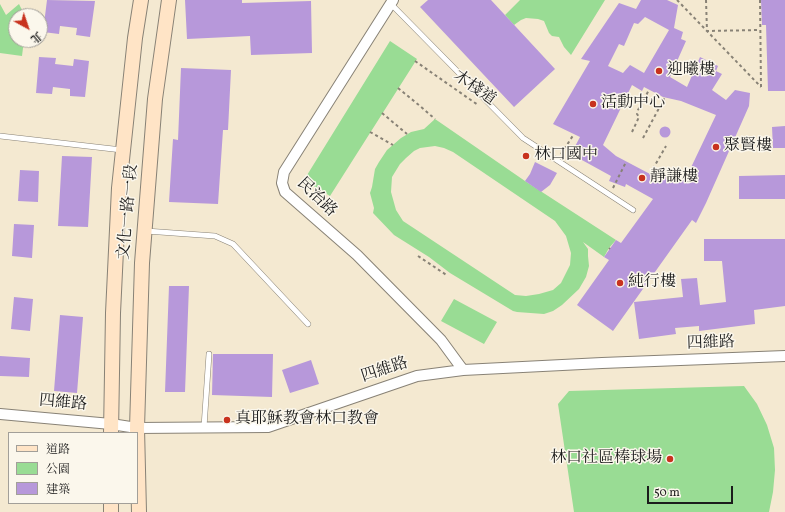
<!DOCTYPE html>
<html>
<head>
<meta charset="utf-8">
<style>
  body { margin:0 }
  #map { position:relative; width:785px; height:512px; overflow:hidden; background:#f4e9d1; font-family:Vollkorn,"Noto Serif TC",serif }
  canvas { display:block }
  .legend { position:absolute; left:8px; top:432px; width:130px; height:72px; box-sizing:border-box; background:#fbf7ec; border:1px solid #a29f99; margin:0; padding:5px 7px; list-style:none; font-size:12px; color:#1c1c1c }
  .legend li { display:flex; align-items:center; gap:8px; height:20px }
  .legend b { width:20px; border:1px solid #a29f99 }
  .north { position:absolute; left:8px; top:8px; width:40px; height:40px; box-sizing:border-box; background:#fbf7ec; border:1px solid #a29f99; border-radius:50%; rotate:140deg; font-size:11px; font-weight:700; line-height:16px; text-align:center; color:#1c1c1c }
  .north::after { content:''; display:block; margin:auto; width:14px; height:18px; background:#c8321e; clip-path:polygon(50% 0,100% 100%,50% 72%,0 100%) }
  .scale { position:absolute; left:647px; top:486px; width:86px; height:18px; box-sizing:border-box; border:2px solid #1c1c1c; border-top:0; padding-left:5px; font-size:12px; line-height:14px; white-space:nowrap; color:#1c1c1c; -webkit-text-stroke:3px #fbf7ec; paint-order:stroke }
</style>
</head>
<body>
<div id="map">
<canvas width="785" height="512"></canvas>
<ul class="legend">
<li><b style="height:5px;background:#ffe4c6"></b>道路</li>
<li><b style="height:11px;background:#99dc94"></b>公園</li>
<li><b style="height:11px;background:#b798da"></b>建築</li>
</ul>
<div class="north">北</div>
<div class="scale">50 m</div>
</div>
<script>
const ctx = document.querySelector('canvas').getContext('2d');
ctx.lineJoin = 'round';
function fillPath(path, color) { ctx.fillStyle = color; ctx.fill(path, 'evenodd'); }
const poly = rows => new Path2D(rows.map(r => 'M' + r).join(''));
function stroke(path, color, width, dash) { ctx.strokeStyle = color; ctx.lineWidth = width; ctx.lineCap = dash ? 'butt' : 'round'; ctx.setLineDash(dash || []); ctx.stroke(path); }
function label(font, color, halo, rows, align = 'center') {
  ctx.font = font + ' Vollkorn,"Noto Serif TC",serif'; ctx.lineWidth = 3; ctx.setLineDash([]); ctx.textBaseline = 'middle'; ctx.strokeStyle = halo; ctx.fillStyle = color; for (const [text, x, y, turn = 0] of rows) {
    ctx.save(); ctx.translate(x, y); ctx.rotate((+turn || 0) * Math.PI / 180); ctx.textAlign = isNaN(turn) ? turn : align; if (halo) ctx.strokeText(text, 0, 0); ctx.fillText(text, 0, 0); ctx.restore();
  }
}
fillPath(poly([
  [520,0,605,0,571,55,564,47,559,37,552,36,549,33,544,21,538,19,526,18,521,20,514,25,505,15],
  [0,4,6,15,19,4,25,16,16,16,16,40,24,40,22,56,0,53],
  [390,41,417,59,330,196,304,180],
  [435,119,525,181,616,240,609,248,604,257,583,242,588,249,588,256,589,266,586,277,579,289,562,305,553,311,544,314,517,312,513,311,450,273,429,257,394,235,373,213,374,208,370,193,372,187,375,169,379,162,387,150,401,138,411,132,424,129],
  [435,146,444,148,453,152,555,221,566,236,571,253,570,265,561,283,553,290,539,294,526,296,515,295,403,221,396,210,391,192,392,177,400,164,406,158,414,151,420,148],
  [454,299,497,322,484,344,441,321],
  [744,386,757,404,767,425,774,448,775,470,773,492,769,512,574,512,558,404,569,391]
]), '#99dc94');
fillPath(poly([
  [47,0,95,1,90,37,76,35,77,28,60,26,59,34,43,32],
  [185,0,242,0,242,3,311,1,312,53,251,55,250,36,187,39],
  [428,0,491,0,555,69,514,107,420,7],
  [641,0,667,0,678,5,674,28,683,32,681,39,686,41,670,77,687,87,700,57,718,66,716,71,722,74,712,90,726,100,735,90,750,93,749,106,706,203,696,223,692,220,613,331,577,305,609,260,604,257,616,240,621,243,653,199,626,184,625,187,609,181,611,176,571,154,580,137,553,124,590,61,581,59,619,3,636,9],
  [645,17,669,30,644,73,630,65,623,73,608,66,619,44,624,46,634,23,638,24],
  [632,85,642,91,644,87,663,97,681,101,716,115,685,180,650,174,616,156,603,145],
  [761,0,785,0,785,91,768,91,766,25,762,25],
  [39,57,56,58,55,64,73,66,74,59,89,61,85,97,70,96,70,89,53,87,52,94,36,93],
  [181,68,231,70,228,130,223,130,218,204,169,202,173,139,178,140],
  [785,126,785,148,773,148,772,127],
  '659.5 132a5.5 5.5 0 1 1 11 0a5.5 5.5 0 1 1-11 0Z',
  [62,156,92,157,88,227,58,226],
  [535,162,557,173,550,185,541,192,525,181,530,174],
  [20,170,39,171,38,202,18,201],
  [785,175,785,199,739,199,739,176],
  [14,224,34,225,32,258,12,256],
  [704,239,785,239,785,306,754,310,755,324,699,331,699,326,675,328,676,334,639,339,634,302,683,297,681,279,697,278,700,305,726,302,722,261,704,261],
  [169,286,189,286,185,392,165,392],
  [14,297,33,299,30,331,11,329],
  [60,315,83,317,77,393,54,391],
  [213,354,273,354,272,397,212,395],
  [0,356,30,358,29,377,0,376],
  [311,360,319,384,290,393,282,370]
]), '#b798da');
const service = poly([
  [391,4,523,138,633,210],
  [0,136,122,150],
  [146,231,215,236,233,244,308,324],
  [204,427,209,354]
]);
const minor = poly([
  [393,0,284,172,282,183,285,192,357,255,441,340,463,370],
  [0,414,111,424,137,428,268,427,417,376,463,370,602,363,785,356]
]);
const secondary = poly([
  [111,433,113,313,119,188,135,38,141,0],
  [111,512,111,503],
  [139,512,137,428,142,263,155,99,169,0]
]);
stroke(service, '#888276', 6);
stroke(minor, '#888276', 12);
stroke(secondary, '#888276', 16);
stroke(poly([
  [677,0,761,87],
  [706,0,707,31,760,30],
  [760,0,761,87],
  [415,61,478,105],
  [398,88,420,106,435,119],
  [382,113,407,134],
  [370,132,393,145],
  [632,132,639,117,637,114,638,110,649,90],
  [643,138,665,97],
  [561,154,574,134],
  [650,174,666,146],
  [613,188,626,162],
  [609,248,610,249],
  [418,256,448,276]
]), '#888276', 2, [3, 3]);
stroke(service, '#fff', 5);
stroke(minor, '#fff', 10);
stroke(secondary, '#ffe4c6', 14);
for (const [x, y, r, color] of [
  [659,71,4,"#c8321e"],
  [593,104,4,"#c8321e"],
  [716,147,4,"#c8321e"],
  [526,156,4,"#c8321e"],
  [642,178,4,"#c8321e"],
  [620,283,4,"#c8321e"],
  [227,420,4,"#c8321e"],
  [670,459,4,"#c8321e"]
]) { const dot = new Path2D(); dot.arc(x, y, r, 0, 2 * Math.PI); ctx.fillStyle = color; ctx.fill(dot); stroke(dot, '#fbf7ec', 1.5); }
label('16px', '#1c1c1c', '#fbf7ec', [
  ["迎曦樓",667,71],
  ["活動中心",601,104],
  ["聚賢樓",724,147],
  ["林口國中",534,156],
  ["靜謙樓",650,178],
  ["純行樓",628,283],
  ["真耶穌教會林口教會",235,420],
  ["林口社區棒球場",662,459,"right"]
], 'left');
label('16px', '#1c1c1c', '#fbf7ec', [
  ["木棧道",474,89,35],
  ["民治路",316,198,44],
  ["文化一路一段",129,212,-85],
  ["四維路",711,344,-2],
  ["四維路",385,371,-18],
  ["四維路",63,404,5]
]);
</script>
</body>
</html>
